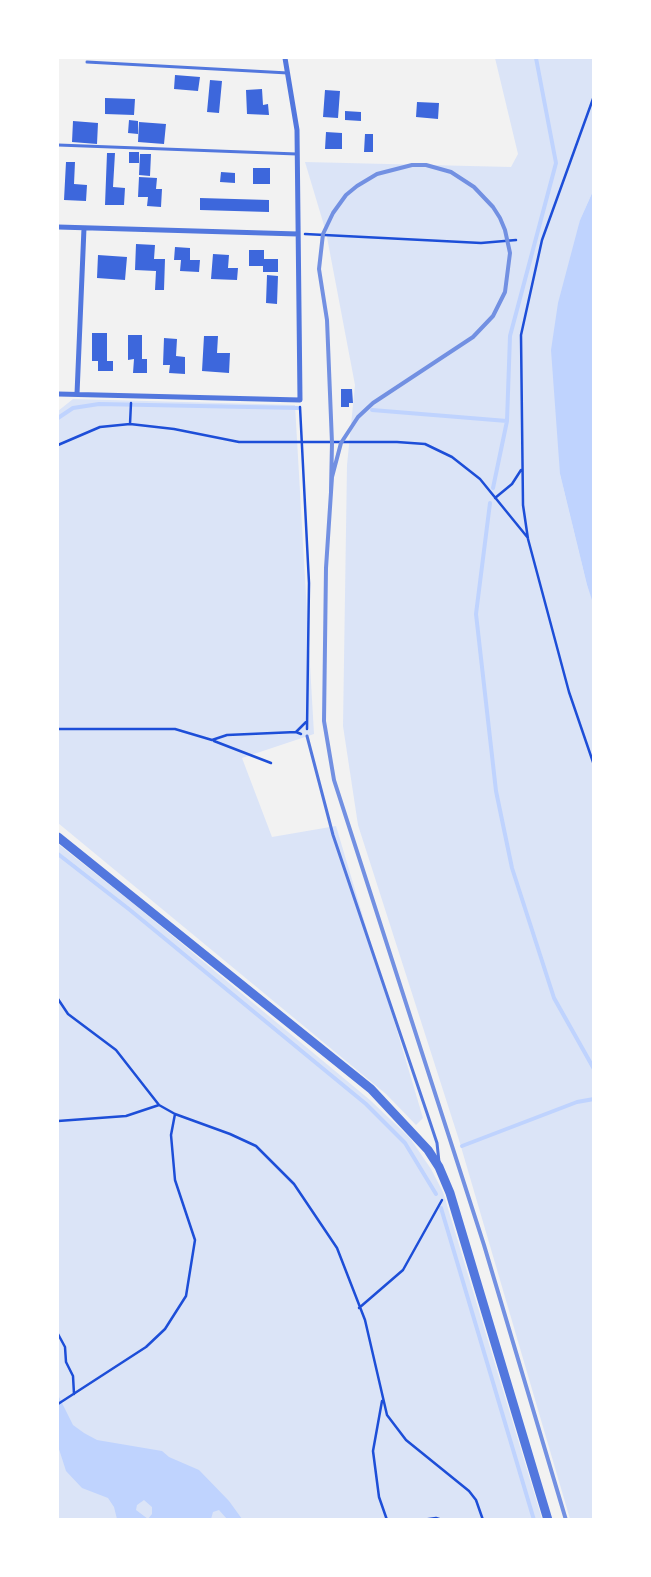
<!DOCTYPE html>
<html>
<head>
<meta charset="utf-8">
<style>
  body { margin:0 }
  #map { position:relative; width:651px; height:1577px; overflow:hidden; background:#f2f2f2; font-family:"Varela Round",sans-serif }
  canvas { display:block }
  .frame { position:absolute; inset:0; border:59px solid #fff; pointer-events:none }
</style>
</head>
<body>
<div id="map">
<canvas width="651" height="1577"></canvas>
<div class="frame"></div>
</div>
<script>
const ctx = document.querySelector('canvas').getContext('2d');
ctx.lineJoin = 'round';
function fillPath(path, color) { ctx.fillStyle = color; ctx.fill(path, 'evenodd'); }
const poly = rows => new Path2D(rows.map(r => 'M' + r).join(''));
function stroke(path, color, width, dash) { ctx.strokeStyle = color; ctx.lineWidth = width; ctx.lineCap = dash ? 'butt' : 'round'; ctx.setLineDash(dash || []); ctx.stroke(path); }
fillPath(poly([
  [495,58,593,58,593,191,580,220,560,474,587,585,594,603,593,1519,570,1519,459,1140,358,825,343,726,347,465,355,385,326,232,305,162,511,167,518,154],
  [73,399,295,405,314,734,242,758,272,837,336,826,423,1118,416,1125,386,1094,58,823,58,411],
  [58,844,134,904,370,1100,410,1138,431,1169,443,1192,542,1519,58,1519]
]), '#dbe4f7');
fillPath(poly([
  [593,191,593,603,587,585,560,474,551,350,558,303,580,220],
  [58,1395,73,1425,84,1433,97,1440,162,1451,169,1457,199,1470,229,1501,242,1519,227,1519,219,1510,213,1512,211,1519,117,1519,114,1507,108,1498,82,1488,66,1471,58,1446],
  [144,1500,152,1507,152,1514,148,1519,136,1510,137,1505]
]), '#bfd3fe');
stroke(poly([
  [372,410,507,421],
  [58,418,73,408,99,404,298,408],
  [493,488,507,421,510,336,556,163,536,58],
  [490,503,476,614,496,791,512,868,554,998,594,1069],
  [58,854,130,910,366,1104,405,1143,436,1194],
  [462,1146,577,1102,594,1099],
  [441,1208,534,1520]
]), '#bfd3fe', 4);
fillPath(poly([
  [175,75,200,77,198,91,174,89],
  [210,80,222,81,219,113,207,112],
  [262,89,263,105,268,104,269,115,247,114,246,90],
  [325,90,340,91,338,118,323,117],
  [105,98,135,99,134,115,105,114],
  [417,102,439,103,438,119,416,117],
  [345,111,361,112,361,121,345,120],
  [129,120,138,121,138,134,128,133],
  [73,121,98,123,97,144,72,142],
  [139,122,166,124,164,144,138,142],
  [326,132,342,133,342,149,325,149],
  [365,134,373,134,373,152,364,152],
  [129,152,139,152,139,163,129,163],
  [107,153,115,153,113,187,125,188,124,205,105,205],
  [140,154,151,154,150,176,139,175],
  [66,162,75,162,74,184,87,185,86,201,64,200],
  [253,168,270,168,270,184,253,184],
  [221,172,235,173,235,183,220,182],
  [139,177,157,178,156,189,162,189,161,207,147,206,148,197,138,197],
  [200,198,269,200,269,212,200,210],
  [136,244,155,245,154,259,165,259,164,290,155,290,156,271,135,270],
  [175,247,190,248,190,260,200,260,199,272,180,271,181,260,174,260],
  [249,250,264,250,264,259,278,259,278,272,263,272,263,266,249,266],
  [213,254,229,255,228,268,238,268,237,280,211,279],
  [98,255,127,257,125,280,97,278],
  [267,275,278,276,277,304,266,303],
  [92,333,107,333,107,361,113,361,113,371,98,371,98,361,92,361],
  [128,335,142,335,142,359,147,359,147,373,133,373,134,359,128,360],
  [204,336,218,336,217,353,230,353,229,373,202,371],
  [164,338,177,339,176,356,185,357,185,374,169,373,170,365,163,365],
  [341,389,352,389,353,403,349,403,349,407,341,407]
]), '#3d67dc');
stroke(poly([
  [594,96,542,240,521,335,523,505,528,539,569,692,594,765],
  [305,234,481,243,516,240],
  [300,407,309,583,307,729],
  [130,424,131,403],
  [58,445,100,427,130,424,174,429,239,442,397,442,425,444,452,457,480,479,528,538],
  [495,498,512,484,521,470],
  [58,729,175,729,212,740,227,735,296,732,301,734],
  [296,732,306,722],
  [214,741,271,763],
  [58,999,68,1014,116,1050,159,1105,175,1114,230,1134,256,1146,294,1184,337,1248,365,1320,387,1415,406,1440,469,1491,476,1500,483,1520],
  [58,1121,126,1116,159,1105],
  [359,1308,403,1270,442,1200],
  [58,1334,65,1347,66,1362,73,1376,74,1394],
  [382,1401,373,1451,379,1497,387,1520],
  [58,1404,146,1347,165,1329,186,1296,195,1240,175,1180,171,1135,175,1114],
  [422,1520,436,1518,442,1520]
]), '#1d4ed8', 2.5);
stroke(poly([
  [87,62,288,73],
  [58,145,297,154],
  [307,736,333,835,428,1116,437,1143,439,1162]
]), '#5277de', 3);
stroke(poly([
  [58,227,298,234],
  [58,394,300,400,297,130,285,58],
  [77,394,84,228]
]), '#5277de', 5);
stroke(poly([
  [58,837,371,1089,428,1150,439,1167,450,1193,548,1520]
]), '#5277de', 9);
stroke(poly([
  [331,491,332,443,327,320,319,269,323,234,333,213,346,195,357,186,377,174,412,165,426,165,451,172,474,187,493,207,500,218,505,230,510,253,505,292,493,316,473,337,373,403,358,417,341,443,332,477,326,568,324,721,334,780,484,1245,566,1520]
]), '#7290e2', 4);
</script>
</body>
</html>
